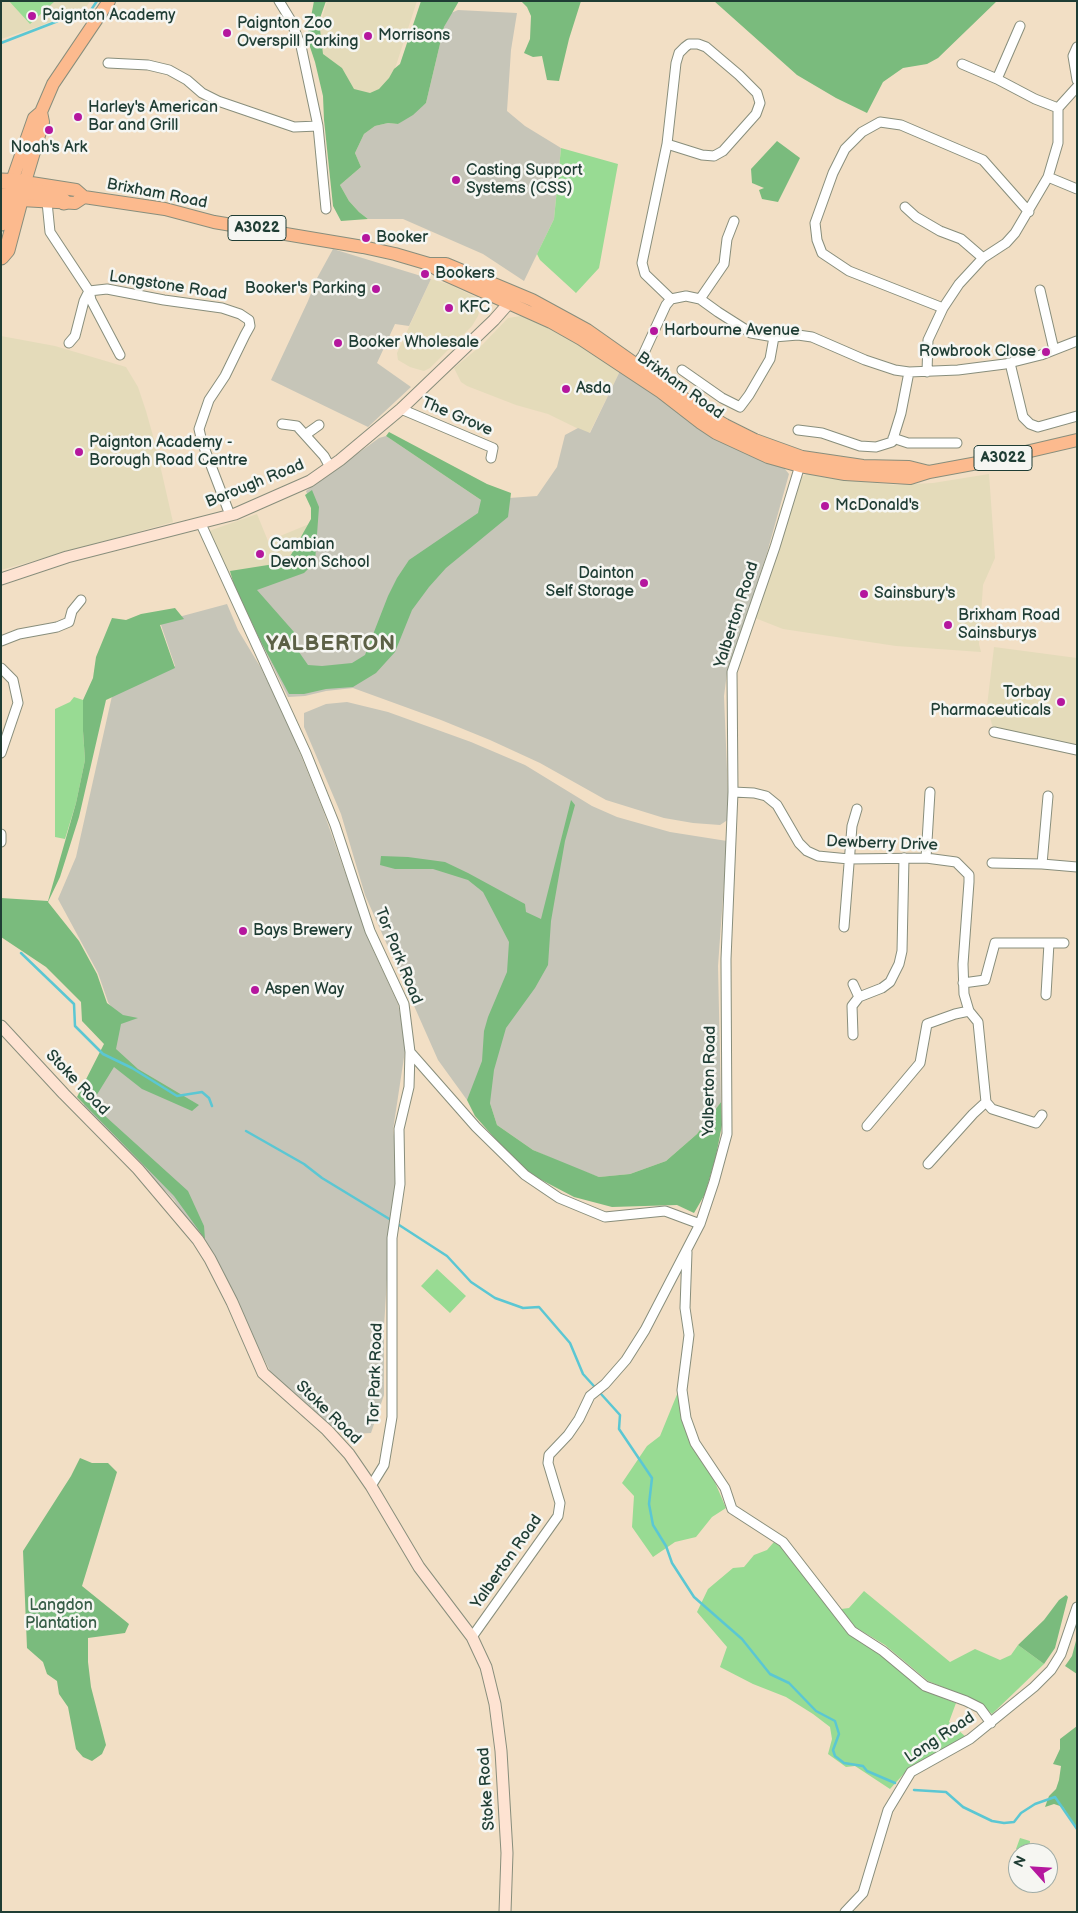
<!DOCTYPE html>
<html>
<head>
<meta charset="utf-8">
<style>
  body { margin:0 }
  #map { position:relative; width:1078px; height:1913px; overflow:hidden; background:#f2dfc5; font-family:"Balsamiq Sans",sans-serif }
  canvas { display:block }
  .frame { position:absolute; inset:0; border:2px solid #1f3d34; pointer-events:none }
  .north { position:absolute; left:1008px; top:1843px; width:50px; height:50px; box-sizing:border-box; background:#f6f6f2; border:1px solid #a0aca6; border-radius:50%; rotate:296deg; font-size:14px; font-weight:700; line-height:20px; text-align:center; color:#1f3d34 }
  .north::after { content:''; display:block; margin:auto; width:18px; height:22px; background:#b5179e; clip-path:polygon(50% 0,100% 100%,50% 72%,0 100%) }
</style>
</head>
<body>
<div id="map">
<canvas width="1078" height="1913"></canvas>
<div class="frame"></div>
<div class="north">N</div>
</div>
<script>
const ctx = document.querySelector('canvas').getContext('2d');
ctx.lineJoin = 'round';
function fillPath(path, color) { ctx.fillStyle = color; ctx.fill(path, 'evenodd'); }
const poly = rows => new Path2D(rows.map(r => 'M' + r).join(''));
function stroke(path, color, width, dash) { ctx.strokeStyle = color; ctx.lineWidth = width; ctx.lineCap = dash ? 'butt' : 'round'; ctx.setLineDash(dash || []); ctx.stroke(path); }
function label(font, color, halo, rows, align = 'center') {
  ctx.font = font + ' "Balsamiq Sans",sans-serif'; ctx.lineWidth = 5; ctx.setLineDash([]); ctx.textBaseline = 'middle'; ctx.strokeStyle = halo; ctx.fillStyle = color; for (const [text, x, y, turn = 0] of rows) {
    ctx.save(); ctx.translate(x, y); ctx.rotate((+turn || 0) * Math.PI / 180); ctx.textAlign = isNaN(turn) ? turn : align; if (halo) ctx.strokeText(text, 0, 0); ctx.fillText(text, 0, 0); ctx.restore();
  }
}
fillPath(poly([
  [1,1,90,1,87,6,40,26,1,39],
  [327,1,417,1,389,87,377,97,356,95,320,53,319,43,321,22],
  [431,279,451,285,477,298,480,307,478,316,472,326,430,368,424,371,410,367,398,360,397,353],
  [521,316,552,328,582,345,620,371,589,434,548,414,516,405,467,386,461,382,454,368,483,344,508,318],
  [1,336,55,346,126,367,138,387,146,411,155,443,173,522,1,570],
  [810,472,844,480,896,485,933,483,989,474,995,558,983,585,979,644,981,652,896,646,783,629,755,618,802,477],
  [257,514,268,541,314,522,294,568,233,586,209,531],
  [994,647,1077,658,1077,750,994,732,987,706]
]), '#e4dbba');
fillPath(poly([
  [458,10,517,13,511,50,507,111,525,126,561,148,554,219,524,281,483,254,403,219,368,219,359,212,349,201,340,185,361,167,355,153,364,134,375,126,388,123,398,124,426,103,444,27,451,13],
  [333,249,431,279,409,326,395,324,377,363,411,387,368,427,271,380,308,301,316,280],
  [620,371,784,468,789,474,767,553,727,673,724,696,729,819,720,825,693,823,664,818,606,800,540,763,490,740,441,720,353,688,326,691,305,696,288,697,233,586,294,568,314,530,312,507,306,491,379,438,386,436,481,500,537,496,557,467,565,435,578,428,590,433],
  [227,604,238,630,261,668,281,709,293,736,323,810,369,941,398,1004,406,1044,393,1130,398,1162,390,1229,384,1327,384,1395,371,1433,355,1434,328,1427,270,1371,235,1301,174,1200,83,1107,115,1038,116,1015,108,1002,98,973,58,899,76,857,112,696,175,666,160,622],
  [347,702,388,712,471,742,525,765,592,806,617,817,670,832,727,841,718,966,721,1102,697,1134,666,1161,630,1174,599,1177,569,1166,533,1150,497,1125,490,1103,467,1100,438,1060,365,895,341,814,304,727,304,713,326,704]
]), '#c6c5b8');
fillPath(poly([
  [9,1,55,1,30,24],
  [561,148,618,164,599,268,576,293,540,260,537,254,554,219],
  [74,697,83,700,83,731,85,760,76,803,65,839,55,837,55,709,70,702],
  [437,1269,466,1296,450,1313,421,1286],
  [678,1392,682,1419,691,1446,714,1480,726,1508,712,1517,696,1537,675,1542,653,1557,632,1527,634,1496,622,1483,647,1446,660,1436],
  [774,1542,783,1548,848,1633,882,1655,922,1690,956,1703,949,1722,966,1737,910,1767,890,1789,855,1766,846,1767,828,1754,832,1739,830,1727,813,1714,786,1697,753,1684,720,1667,727,1647,697,1612,708,1589,733,1568,744,1567,754,1555,767,1550],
  [864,1591,950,1662,975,1649,1000,1660,1011,1655,1018,1645,1044,1664,992,1714,977,1701,928,1681,885,1645,855,1627,841,1609,849,1608],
  [1020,1838,1030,1841,1029,1853,1021,1853,1016,1849]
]), '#98db93');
fillPath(poly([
  [314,1,326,1,319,21,323,54,342,68,354,89,370,93,379,89,389,78,394,69,400,64,421,1,459,1,444,27,426,103,413,115,398,124,388,123,375,126,364,134,355,153,361,167,340,185,349,201,359,212,368,219,341,221,333,206,324,120,323,96,315,62,307,38],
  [521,1,581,1,569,39,559,81,547,80,542,56,533,57,524,53,530,39,531,16,527,7],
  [714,1,743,2,997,1,938,58,927,64,903,68,883,82,867,113,836,98,797,75],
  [777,141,800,158,778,202,762,199,759,190,764,188,752,183,751,169],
  [389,432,487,484,511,493,508,517,446,568,429,587,412,610,395,652,376,673,353,687,326,689,304,694,289,694,261,642,234,585,230,571,287,562,311,519,311,508,305,495,312,490,319,507,315,562,304,573,257,590,294,632,292,642,308,665,322,666,352,663,365,655,388,596,397,578,409,560,478,513,481,500,386,436],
  [175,608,184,619,160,625,175,668,106,700,79,817,60,877,48,902,79,941,97,974,107,1003,123,1015,138,1018,121,1024,116,1049,138,1069,199,1105,192,1111,142,1089,114,1067,93,1101,104,1115,188,1191,204,1226,205,1239,174,1196,77,1097,104,1044,82,1021,81,1002,46,967,1,937,1,898,48,901,76,803,85,760,83,731,83,700,93,678,96,657,112,618,126,620,141,614],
  [571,800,575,805,565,841,551,921,548,965,535,988,506,1028,494,1070,490,1103,497,1125,533,1150,599,1177,630,1174,666,1161,697,1134,721,1102,722,1125,716,1156,705,1194,694,1213,677,1205,612,1207,574,1197,532,1175,506,1151,475,1116,467,1100,482,1061,484,1031,488,1017,507,972,509,942,483,892,468,880,433,869,395,869,380,865,381,856,408,857,445,862,468,873,525,904,526,912,541,919],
  [80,1458,92,1463,108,1463,117,1472,82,1586,129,1624,125,1633,88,1638,88,1662,91,1687,106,1745,102,1754,92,1761,83,1757,76,1749,68,1707,59,1694,57,1681,47,1674,43,1662,27,1648,23,1551,71,1476],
  [1066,1595,1068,1597,1055,1648,1044,1664,1018,1645,1044,1620,1059,1600],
  [1077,1637,1077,1674,1065,1666,1072,1656],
  [1077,1726,1077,1829,1063,1807,1054,1804,1045,1807,1049,1796,1056,1789,1059,1780,1061,1766,1053,1764,1060,1749,1060,1739]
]), '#7abb7d');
stroke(poly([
  [1,43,71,16,87,16,97,1],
  [21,953,74,1004,75,1026,103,1054,132,1068,177,1096,202,1092,209,1098,212,1106],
  [246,1131,304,1164,322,1178,391,1220],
  [396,1223,447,1256,471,1282,495,1298,523,1308,539,1307,570,1343,583,1374,620,1415,619,1429,652,1478,649,1504,653,1525,666,1546,672,1563,694,1597,742,1639,770,1674,789,1683,816,1711,835,1721,839,1734,833,1750,835,1756,844,1763,863,1766,867,1771,895,1783],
  [914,1790,946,1792,963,1807,992,1821,1004,1823,1014,1822,1021,1813,1035,1804,1055,1797,1077,1829]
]), '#5bc7d3', 2.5);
const street = poly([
  [279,1,290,19,301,46,318,126,326,209],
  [1020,26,997,79,1035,99,1058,108],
  [1077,47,1073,56,1077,80],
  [108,63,148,65,169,70,187,80,202,93,218,101,294,127,318,126],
  [962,64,997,79],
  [667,144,702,155,714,156,723,151,756,114,760,103,757,93,739,75,706,47,698,44,689,44,685,47,679,53,676,63,667,144,642,263,645,274,671,299],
  [1048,177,1077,189],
  [47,202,50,232,89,291,107,289,164,300,222,308,240,314,249,320,250,326,245,335,225,376,209,400,199,429,202,442,230,515],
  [905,207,916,217,940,231,961,239,983,258],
  [1040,290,1054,350],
  [89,291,91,300,120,355],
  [700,299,724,264,727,239,734,221],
  [943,308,849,271,822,253,817,240,815,223,833,173,845,149,862,132,880,122,901,125,983,160,1029,212],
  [69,343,75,336,84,301,89,291],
  [1010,363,1023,417,1030,424,1038,427,1077,416],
  [633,369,643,355,666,305,671,299,686,296,700,299,718,312,751,333,774,337,798,335,812,337,865,360,895,370,909,372,958,370,1005,364,1041,355,1077,341],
  [682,370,722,398,740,407,749,395,770,359,774,337],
  [927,372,928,340,943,308,959,284,983,258,1006,243,1015,233,1048,177,1058,143,1058,108,1077,87],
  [401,409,493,448,491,458],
  [282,424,297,426,324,456,330,467],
  [798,430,822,433,860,446,876,447,892,442,901,413,909,372],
  [305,435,319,425],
  [893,438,908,443,957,443],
  [201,524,306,753,335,825,370,931,404,1004,410,1052,409,1087,399,1129,400,1184,392,1238,392,1417,384,1465,371,1486],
  [1,641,19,634,57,627,69,622,72,611,81,600],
  [1,668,13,680,18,703,1,753],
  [994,732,1077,750],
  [733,792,754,793,766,796,777,805,799,843,807,851,818,856,849,859,926,858,956,862,969,875,969,882,963,964,964,994,969,1011,978,1022,986,1102,992,1109,1036,1123,1042,1115],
  [1,834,1,842],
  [926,858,930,792],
  [992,863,1042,864,1077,867],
  [1042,864,1048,796],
  [844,927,852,826,857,809],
  [963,983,985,980,995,943,1064,943],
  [853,984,859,997,882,988,890,982,899,964,902,951,904,858],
  [1046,995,1049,943],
  [853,1035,852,1006,859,997],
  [410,1052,476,1127,525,1175,559,1198,605,1217,665,1211,700,1224],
  [867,1126,920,1063,927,1024,955,1014,969,1011],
  [928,1164,973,1114,986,1102],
  [687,1252,685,1308,689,1335,682,1390,686,1418,695,1443,725,1488,732,1509,783,1542,852,1631,883,1651,925,1686,966,1701,980,1708,991,1723],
  [472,1637,558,1516,560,1503,548,1463,549,1455,568,1435,579,1419,590,1396,605,1384,626,1360,645,1330,700,1224,714,1182,727,1134,726,959,733,792,732,672,775,547,801,462],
  [845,1912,863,1893,888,1810,911,1772,970,1739,1034,1687,1051,1670,1061,1654,1077,1607]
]);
const secondary = poly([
  [1,579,67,557,235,514,310,481,340,460,401,409,494,320,509,303,512,296],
  [1,1026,64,1094,138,1169,198,1240,210,1259,232,1302,263,1373,327,1430,349,1454,371,1486,419,1567,472,1637,486,1667,495,1704,501,1751,507,1853,505,1912]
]);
const primary = poly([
  [41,112,43,122,25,182,76,190,84,197,165,209,214,222,363,247,395,254,429,264,446,264,532,300,587,330,706,414,725,425,755,440,802,457,863,466,909,467,929,472],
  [12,181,34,118,41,112,53,84,109,1],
  [21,200,75,203,84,197],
  [429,264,444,274,551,322,581,339,661,392,701,423,716,433,768,457,800,466,845,474,910,478,929,472,983,462,1077,440]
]);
const highway = poly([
  [1,181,25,182,7,250,1,257],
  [13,190,58,195,64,202],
  [1,223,12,181]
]);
stroke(street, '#888e7c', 11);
stroke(secondary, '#888e7c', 13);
stroke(primary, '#888e7c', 14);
stroke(highway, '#888e7c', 17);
stroke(street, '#fff', 9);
stroke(secondary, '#fee3d2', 11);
stroke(primary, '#fcba8e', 12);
stroke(highway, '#fcba8e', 15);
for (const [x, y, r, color] of [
  [32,16,5,"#b5179e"],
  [227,33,5,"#b5179e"],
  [368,36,5,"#b5179e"],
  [78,117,5,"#b5179e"],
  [49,130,5,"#b5179e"],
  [456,180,5,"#b5179e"],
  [366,238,5,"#b5179e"],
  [425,274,5,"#b5179e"],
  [376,289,5,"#b5179e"],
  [449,308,5,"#b5179e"],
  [654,331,5,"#b5179e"],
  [338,343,5,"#b5179e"],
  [1046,352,5,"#b5179e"],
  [566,389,5,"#b5179e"],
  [79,452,5,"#b5179e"],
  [825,506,5,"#b5179e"],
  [260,554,5,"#b5179e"],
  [644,583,5,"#b5179e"],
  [864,594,5,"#b5179e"],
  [948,625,5,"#b5179e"],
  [1061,702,5,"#b5179e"],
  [243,931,5,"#b5179e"],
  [255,990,5,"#b5179e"]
]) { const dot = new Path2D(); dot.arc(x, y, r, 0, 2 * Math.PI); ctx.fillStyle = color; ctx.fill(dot); stroke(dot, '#f6f6f2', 2); }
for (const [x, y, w] of [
  [257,228,58],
  [1003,458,58]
]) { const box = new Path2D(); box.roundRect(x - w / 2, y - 12.5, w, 25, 4); ctx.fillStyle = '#f6f6f2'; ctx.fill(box); stroke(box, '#1f3d34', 1); }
label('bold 15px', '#1f3d34', null, [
  ["A3022",257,228],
  ["A3022",1003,458]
]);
label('16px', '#1f3d34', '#f6f6f2', [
  ["Paignton Academy",42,16],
  ["Paignton Zoo",237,24],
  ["Overspill Parking",237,42],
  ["Morrisons",378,36],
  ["Harley's American",88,108],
  ["Bar and Grill",88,126],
  ["Noah's Ark",49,148,"center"],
  ["Casting Support",466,171],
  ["Systems (CSS)",466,189],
  ["Booker",376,238],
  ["Bookers",435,274],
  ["Booker's Parking",366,289,"right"],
  ["KFC",459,308],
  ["Harbourne Avenue",664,331],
  ["Booker Wholesale",348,343],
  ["Rowbrook Close",1036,352,"right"],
  ["Asda",576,389],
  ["Paignton Academy -",89,443],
  ["Borough Road Centre",89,461],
  ["McDonald's",835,506],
  ["Cambian",270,545],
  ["Devon School",270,563],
  ["Dainton",634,574,"right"],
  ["Self Storage",634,592,"right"],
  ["Sainsbury's",874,594],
  ["Brixham Road",958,616],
  ["Sainsburys",958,634],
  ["Torbay",1051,693,"right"],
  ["Pharmaceuticals",1051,711,"right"],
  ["Bays Brewery",253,931],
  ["Aspen Way",265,990]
], 'left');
label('16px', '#1f3d34', '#f6f6f2', [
  ["Brixham Road",157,194,11],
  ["Longstone Road",168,286,9],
  ["Brixham Road",680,386,36],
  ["The Grove",457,417,23],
  ["Borough Road",255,484,-22],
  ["Yalberton Road",737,615,-72],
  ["Dewberry Drive",882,844,2],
  ["Tor Park Road",398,956,68],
  ["Yalberton Road",710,1081,-89],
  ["Stoke Road",77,1083,46],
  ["Tor Park Road",376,1374,-88],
  ["Stoke Road",328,1413,44],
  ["Yalberton Road",507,1562,-55],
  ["Long Road",940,1738,-33],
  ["Stoke Road",487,1789,-94]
]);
label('16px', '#375d47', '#f6f6f2', [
  ["Langdon",61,1606],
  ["Plantation",61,1624]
]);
ctx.letterSpacing = '1px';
label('bold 21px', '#5c6046', '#f6f6f2', [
  ["YALBERTON",331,645]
]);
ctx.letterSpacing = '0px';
</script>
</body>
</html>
